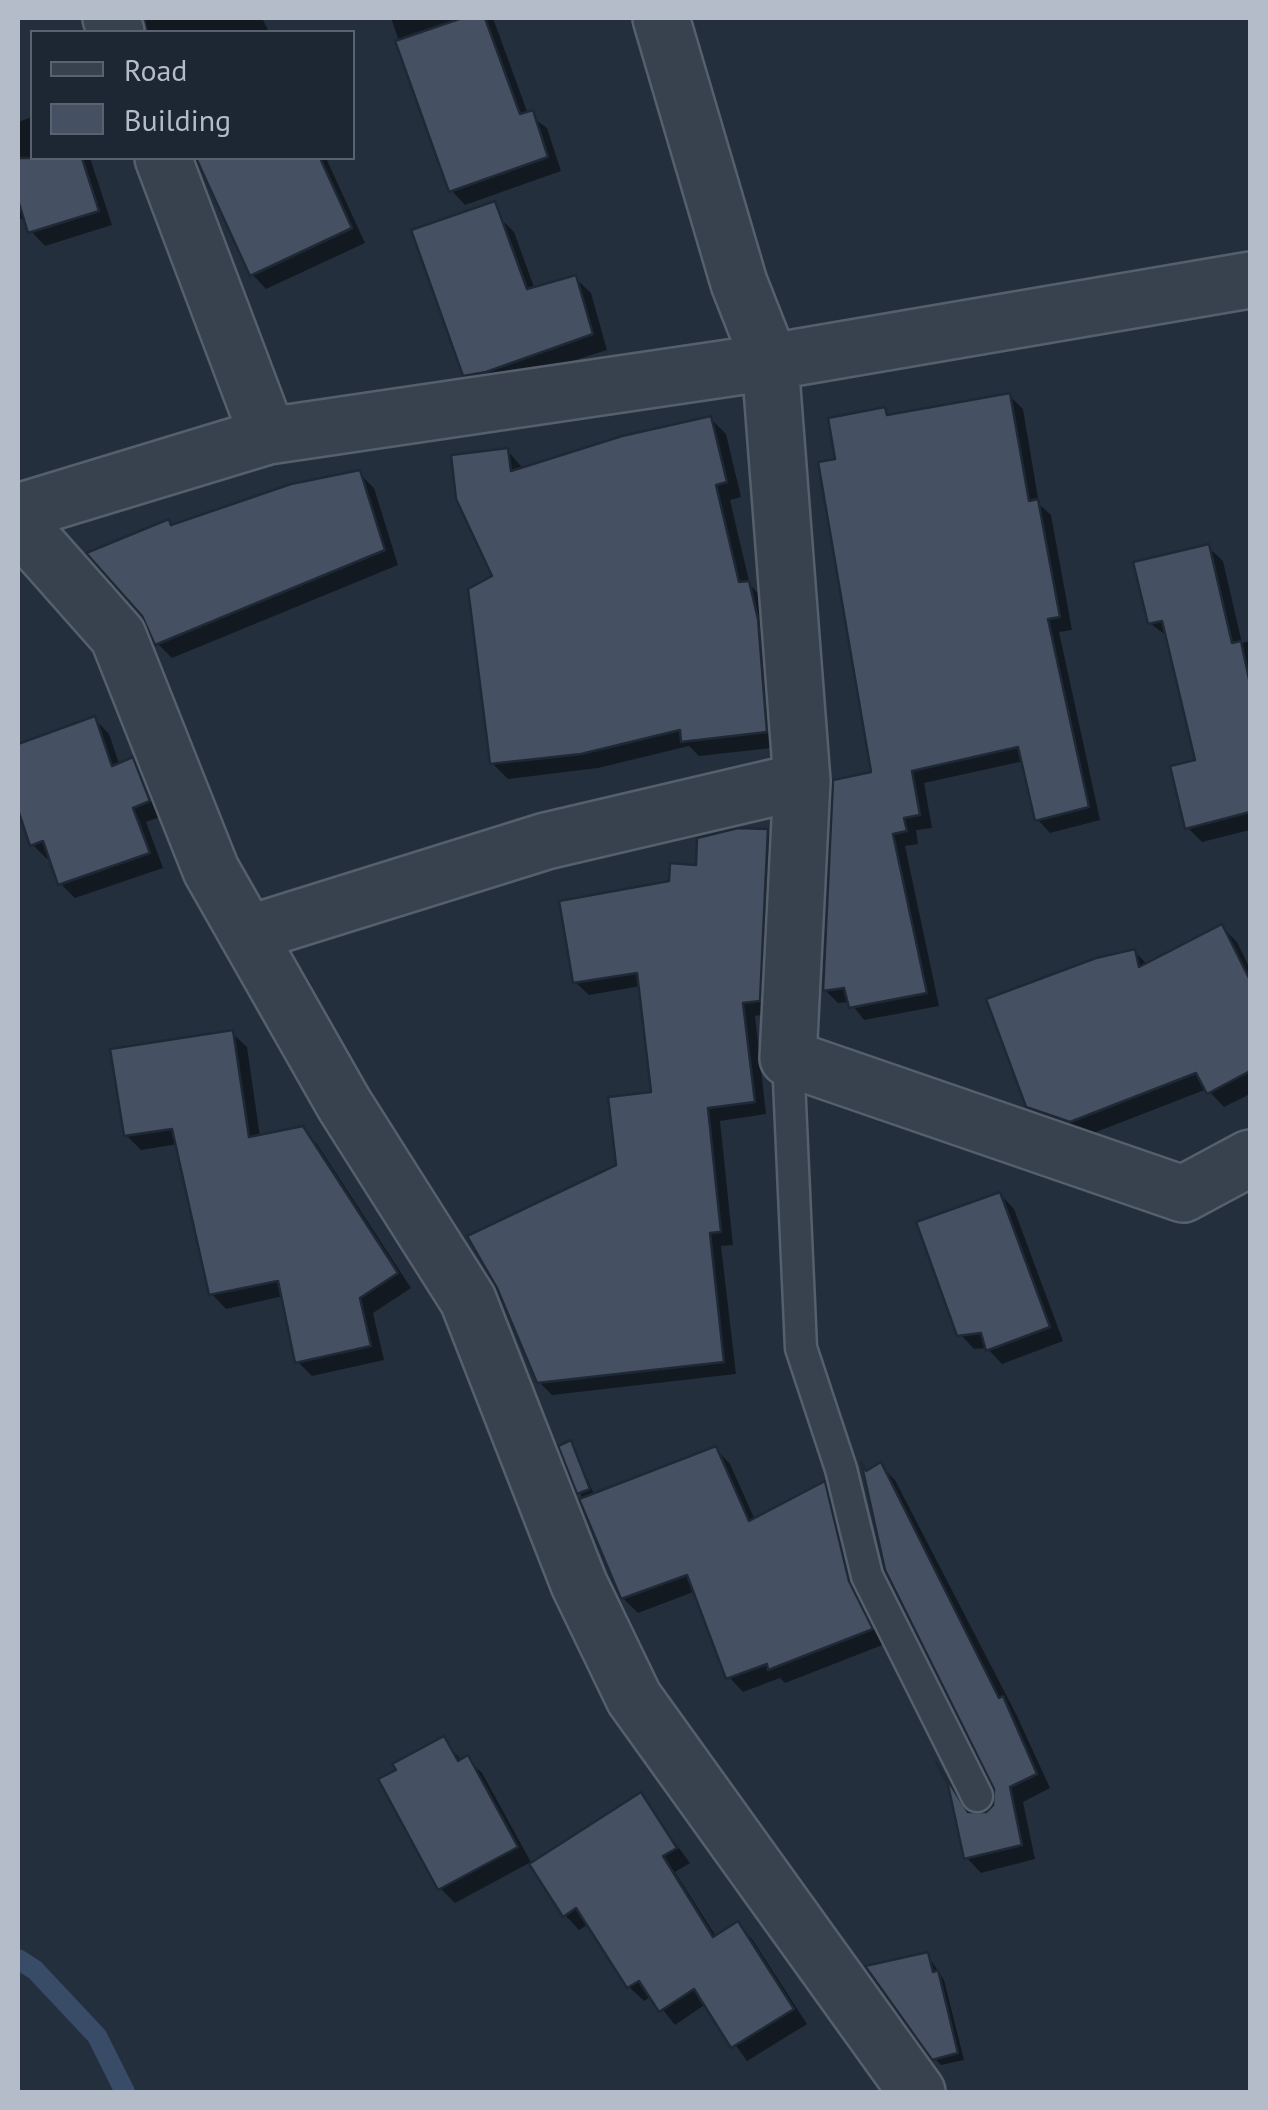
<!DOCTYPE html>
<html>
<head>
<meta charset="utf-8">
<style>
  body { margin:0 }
  #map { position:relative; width:1268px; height:2110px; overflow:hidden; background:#242f3e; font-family:"PT Sans",sans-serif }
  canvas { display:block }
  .frame { position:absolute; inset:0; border:20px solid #b4bcc9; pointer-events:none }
  .legend { position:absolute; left:30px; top:30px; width:325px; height:130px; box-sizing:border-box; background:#1d2633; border:2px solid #59626f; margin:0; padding:12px 18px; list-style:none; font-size:30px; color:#b4bcc9 }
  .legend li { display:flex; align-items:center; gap:20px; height:50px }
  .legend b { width:50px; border:2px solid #59626f }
</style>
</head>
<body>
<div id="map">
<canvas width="1268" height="2110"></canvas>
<div class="frame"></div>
<ul class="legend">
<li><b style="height:12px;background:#38414e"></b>Road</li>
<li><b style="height:28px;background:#455162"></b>Building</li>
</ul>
</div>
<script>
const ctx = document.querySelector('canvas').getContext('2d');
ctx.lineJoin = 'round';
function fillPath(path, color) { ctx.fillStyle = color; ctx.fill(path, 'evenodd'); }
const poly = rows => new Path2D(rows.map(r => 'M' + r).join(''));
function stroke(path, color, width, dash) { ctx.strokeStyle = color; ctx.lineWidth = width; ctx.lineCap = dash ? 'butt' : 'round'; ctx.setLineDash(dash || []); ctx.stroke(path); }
fillPath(poly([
  [145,18,262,18,269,32,148,32],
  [391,18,493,18,528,114,547,128,561,171,465,205,451,190],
  [32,117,32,158,90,158,112,225,45,246,31,231,27,219,18,219,18,122],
  [204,158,326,158,365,243,266,289,252,274],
  [499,217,514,232,535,290,575,278,591,293,607,350,481,390,465,374],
  [1010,396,1023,409,1039,504,1051,515,1072,630,1059,632,1100,820,1050,833,1037,819,1024,761,924,783,932,828,916,830,918,844,905,846,939,1006,864,1020,850,1002,838,1003,825,990,874,774,838,461,884,410,892,417],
  [711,419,726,434,741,497,730,500,750,585,764,599,781,747,699,756,689,746,598,768,508,779,492,763,496,577,508,451,524,470],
  [359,473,374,488,398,565,172,658,157,643,168,522,173,527],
  [1208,547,1223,561,1242,643,1250,641,1250,830,1202,842,1187,827,1198,762,1168,637,1150,623],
  [95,719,109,734,120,766,132,760,147,775,163,816,146,822,163,868,75,898,60,883,51,857,47,859,32,844,18,802,18,747],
  [767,832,780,845,772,1013,755,1016,766,1114,720,1121,733,1245,721,1246,736,1374,552,1395,539,1382,619,1167,654,1094,641,986,589,995,575,982,671,883],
  [1222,927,1237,942,1250,969,1250,1094,1224,1107,1207,1089,1086,1136,1044,1121,1028,1106,1134,951,1148,965],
  [232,1033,247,1047,260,1137,302,1129,317,1144,411,1288,373,1313,384,1360,312,1376,297,1361,283,1296,226,1309,212,1294,178,1144,141,1150,126,1135],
  [1000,1194,1014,1209,1063,1341,1002,1364,987,1348,974,1349,960,1334],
  [571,1443,595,1496,716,1449,730,1464,755,1520,824,1484,838,1498,885,1644,785,1683,780,1678,743,1692,729,1677,696,1591,638,1613,623,1598,580,1493],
  [881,1466,895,1480,1016,1714,1050,1788,1023,1802,1035,1859,981,1873,967,1858,945,1775,977,1817,994,1809,996,1787,865,1470],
  [443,1739,462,1761,468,1759,482,1773,532,1864,641,1796,690,1863,675,1872,717,1938,738,1924,752,1939,807,2024,747,2061,706,2004,675,2025,652,1996,644,2001,629,1987,589,1924,579,1930,565,1915,531,1862,455,1903,440,1888],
  [927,1954,944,1980,964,2060,941,2065,934,2058]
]), '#0007');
stroke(poly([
  [18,1959,35,1970,97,2036,125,2092]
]), '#394c67', 20);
const building = poly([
  [462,18,485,18,520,114,533,110,548,157,449,192,395,41,462,18],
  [18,158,82,158,99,211,28,233,18,200,18,158],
  [196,158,320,158,352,228,250,276,196,158],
  [495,201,527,289,576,275,593,334,486,372,463,376,411,230,495,201],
  [1010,393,1029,501,1038,499,1060,617,1048,619,1089,807,1035,821,1018,747,912,771,920,815,904,818,907,831,893,834,927,993,849,1008,844,988,823,991,833,780,871,772,818,462,835,459,828,418,885,407,887,415,1010,393],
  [711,416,727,482,716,485,739,582,749,581,758,619,767,732,681,742,680,730,581,754,490,764,468,589,492,576,456,499,451,455,508,448,511,471,622,436,711,416],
  [360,470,385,550,155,645,142,616,86,553,169,519,171,525,291,484,360,470],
  [1209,544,1232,643,1241,641,1250,684,1250,812,1185,829,1170,766,1195,760,1162,621,1148,624,1133,562,1209,544],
  [95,716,112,766,133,757,150,801,133,808,150,853,58,885,43,841,30,846,18,810,18,744,95,716],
  [738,828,768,829,760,1001,743,1003,755,1102,708,1108,721,1232,710,1233,724,1362,537,1383,497,1288,467,1236,616,1165,608,1097,651,1092,637,973,573,983,559,901,669,881,670,863,696,865,697,838,738,828],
  [1222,924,1250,980,1250,1071,1207,1094,1196,1073,1070,1122,1026,1107,986,999,1096,958,1135,949,1139,967,1222,924],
  [233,1030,249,1137,303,1126,398,1273,360,1298,371,1346,295,1363,278,1281,209,1295,172,1129,124,1136,110,1049,233,1030],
  [1000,1192,1050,1327,986,1351,981,1333,957,1336,916,1222,1000,1192],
  [571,1440,590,1489,577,1494,558,1446,571,1440],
  [716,1446,749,1521,825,1481,849,1581,873,1629,768,1670,767,1664,726,1679,687,1575,621,1599,579,1499,716,1446],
  [861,1462,866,1471,881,1462,999,1698,1003,1696,1037,1774,1010,1787,1022,1845,964,1859,948,1785,936,1762,968,1812,986,1812,993,1805,994,1789,885,1570,861,1462],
  [444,1736,458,1761,468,1755,518,1847,438,1890,378,1779,396,1770,392,1764,444,1736],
  [641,1792,677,1848,663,1856,713,1937,738,1921,794,2009,731,2048,694,1989,659,2012,639,1981,627,1988,576,1908,563,1917,529,1864,641,1792],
  [928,1952,933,1972,938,1970,958,2053,932,2060,865,1966,928,1952]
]);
fillPath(building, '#455162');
stroke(building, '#1f2835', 2.5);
const service = poly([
  [788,1058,801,1348,841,1469,867,1576,977,1796]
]);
const minor = poly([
  [111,18,116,32],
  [661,18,739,283,770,362,802,781,788,1058,1183,1194,1250,1158],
  [163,158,268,436],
  [18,512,268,436,770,362,1250,280],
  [18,523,118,636,211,870,344,1104,468,1300,579,1584,634,1698,917,2092],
  [248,934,546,841,802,781]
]);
stroke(service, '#565f6c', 35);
stroke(minor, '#565f6c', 60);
stroke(service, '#38414e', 30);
stroke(minor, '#38414e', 55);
</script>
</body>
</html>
